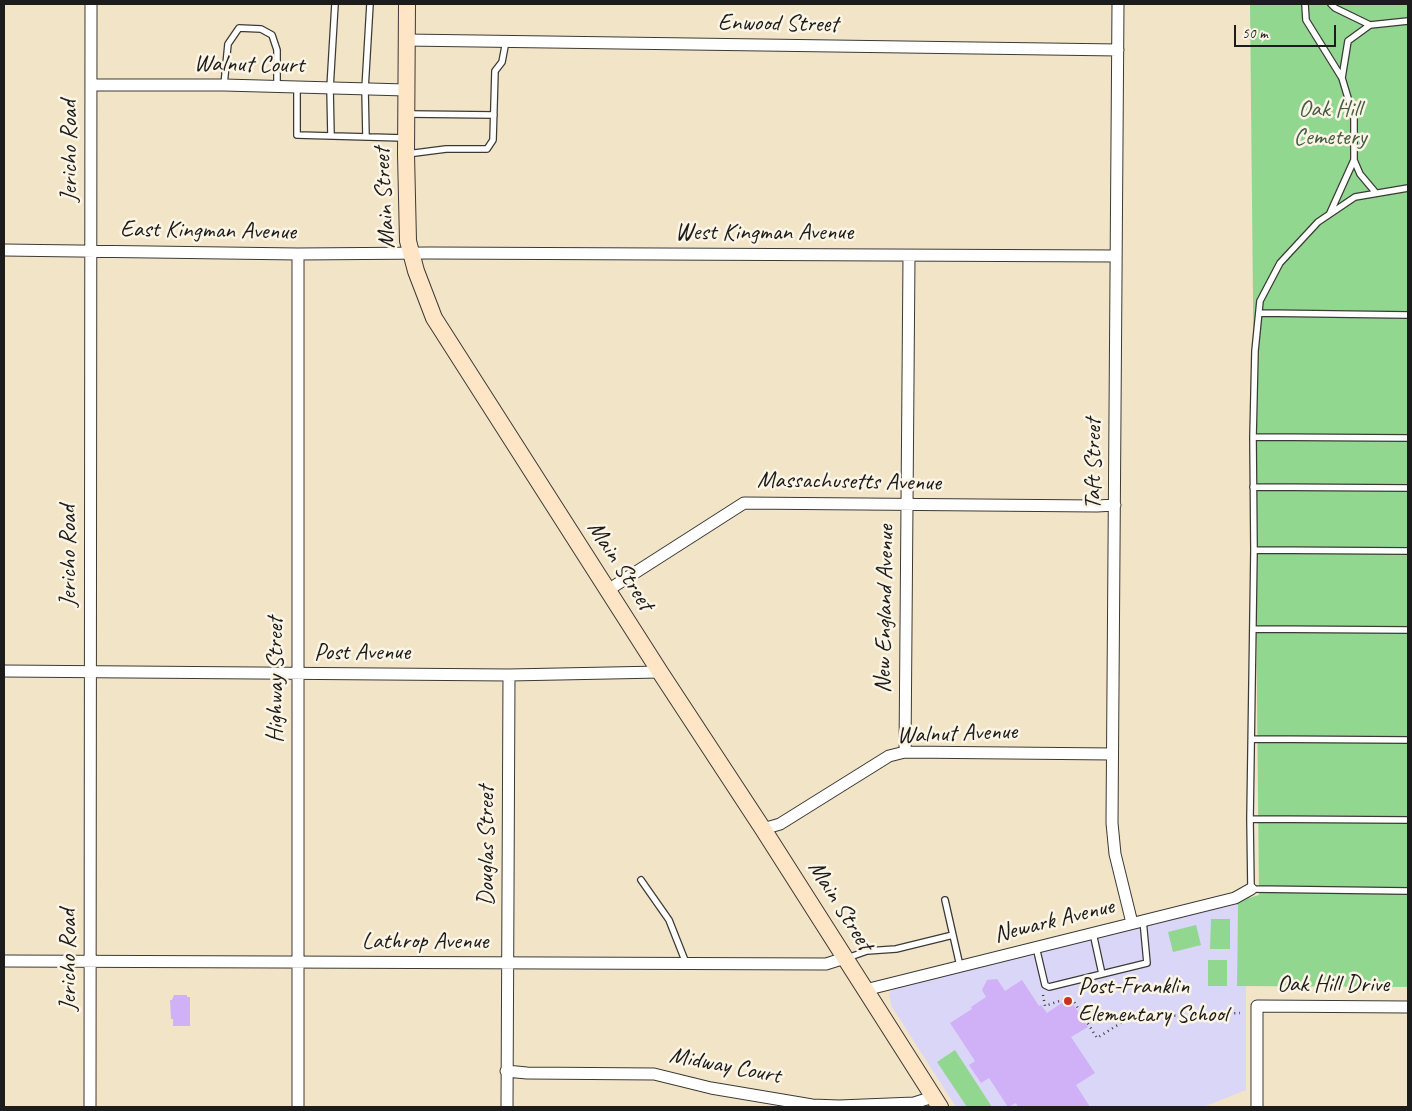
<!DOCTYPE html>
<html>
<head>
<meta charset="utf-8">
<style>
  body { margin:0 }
  #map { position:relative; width:1412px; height:1111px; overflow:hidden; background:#f2e4c7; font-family:Caveat,sans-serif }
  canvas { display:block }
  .frame { position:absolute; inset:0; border:5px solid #1c1c1c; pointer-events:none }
  .scale { position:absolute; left:1234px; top:25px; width:102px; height:22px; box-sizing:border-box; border:2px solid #1c1c1c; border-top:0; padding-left:6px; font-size:15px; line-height:18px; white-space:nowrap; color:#1c1c1c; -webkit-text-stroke:4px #fcf5e5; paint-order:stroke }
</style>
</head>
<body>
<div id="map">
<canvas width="1412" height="1111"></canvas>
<div class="frame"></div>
<div class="scale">50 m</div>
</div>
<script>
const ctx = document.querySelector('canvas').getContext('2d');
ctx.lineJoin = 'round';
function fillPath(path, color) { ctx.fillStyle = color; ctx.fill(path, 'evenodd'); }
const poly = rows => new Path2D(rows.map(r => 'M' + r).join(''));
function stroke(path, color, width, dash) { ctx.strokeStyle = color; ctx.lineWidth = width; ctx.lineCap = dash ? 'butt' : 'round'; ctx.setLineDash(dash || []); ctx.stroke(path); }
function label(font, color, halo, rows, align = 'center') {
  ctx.font = font + ' Caveat,sans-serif'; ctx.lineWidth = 5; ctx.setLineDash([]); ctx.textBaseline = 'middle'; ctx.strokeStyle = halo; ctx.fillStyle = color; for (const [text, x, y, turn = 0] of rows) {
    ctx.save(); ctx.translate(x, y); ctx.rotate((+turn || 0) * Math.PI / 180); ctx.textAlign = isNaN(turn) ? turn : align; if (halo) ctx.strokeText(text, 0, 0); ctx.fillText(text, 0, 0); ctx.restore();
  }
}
fillPath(poly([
  [1238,901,1237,986,1246,986,1246,1090,1203,1107,956,1107,892,1007,889,994,894,988]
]), '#dad6f7');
fillPath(poly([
  [1250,4,1408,4,1408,987,1237,986,1238,901,1259,895],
  [1211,919,1230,919,1230,949,1210,949],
  [1196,925,1201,945,1173,952,1168,932],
  [1208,960,1227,960,1227,986,1208,986],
  [955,1050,992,1107,967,1107,937,1062]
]), '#91d790');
fillPath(poly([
  [997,979,1005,991,1022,980,1039,1006,1041,1005,1047,1013,1069,998,1088,1027,1071,1037,1095,1073,1076,1085,1090,1107,1018,1107,1016,1103,1008,1107,989,1078,981,1083,969,1065,975,1061,950,1023,972,1009,971,1007,986,997,982,990,987,980],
  [174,995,187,995,187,997,190,997,190,1026,173,1026,173,1019,171,1019,170,1000,172,1000]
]), '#d0b1f7');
const lane = poly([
  [1305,4,1306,20,1342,78,1354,118,1354,160,1330,213],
  [1331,4,1335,8,1370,25],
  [1342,78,1348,41,1370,25,1408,21],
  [224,85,228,44,239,28,261,29,272,35,277,50,277,86],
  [297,87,297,135,404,138],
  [409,114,494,115],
  [331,136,330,88,335,4],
  [366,137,365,89,370,4],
  [407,154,446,149,487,149,493,140,495,71,502,62,506,41],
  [1354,160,1360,174,1376,193],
  [1408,188,1355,197,1318,222,1280,263,1260,301,1255,351,1253,437,1254,550,1250,819,1251,889,1408,891],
  [1259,313,1408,315],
  [1253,437,1408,438],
  [1253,487,1408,488],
  [1254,550,1408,551],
  [1253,629,1408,630],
  [1252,739,1408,740],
  [1250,819,1408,820],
  [641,880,669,920,686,963],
  [945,900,960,966],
  [1093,933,1102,974],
  [1036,947,1045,985,1049,987,1147,963,1143,920],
  [847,958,867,951,896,949,953,935]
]);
const street = poly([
  [1118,4,1112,823,1115,854,1132,923],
  [406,40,1118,50],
  [91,85,224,85,406,90],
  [4,250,298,254,430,253,1116,256],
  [298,254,298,1107],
  [608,590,744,503,1097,506,1115,505],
  [4,671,509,675,660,672],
  [905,752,909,256],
  [763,829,780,824,889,756,905,752,1112,754],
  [4,961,826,964,845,958],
  [865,990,1235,898,1251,889],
  [506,1071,527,1073,654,1074,711,1088,812,1105,839,1106,914,1103,933,1097],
  [90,1107,91,4],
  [507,1107,509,675],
  [1257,1107,1257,1006,1408,1007]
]);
const secondary = poly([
  [407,4,406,154,408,241,416,271,434,318,660,672,763,829,940,1107]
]);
stroke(lane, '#3c3a36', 8);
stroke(street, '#3c3a36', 13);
stroke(secondary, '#3c3a36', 18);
stroke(poly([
  [1043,995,1045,1006,1071,997,1097,1038,1124,1021,1141,1017,1240,1013]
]), '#3c3a36', 2.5, [1, 4]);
stroke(lane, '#fff', 5.5);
stroke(street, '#fff', 11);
stroke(secondary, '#fde5c5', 16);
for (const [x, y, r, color] of [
  [1068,1001,5,"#c8321e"]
]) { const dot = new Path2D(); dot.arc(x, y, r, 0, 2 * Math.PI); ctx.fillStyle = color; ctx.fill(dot); stroke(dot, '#fcf5e5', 2); }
label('24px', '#1c1c1c', '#fcf5e5', [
  ["Enwood Street",778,24,1],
  ["Walnut Court",249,65,1],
  ["Jericho Road",70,151,-90],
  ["Main Street",385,198,-93],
  ["East Kingman Avenue",208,231,1],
  ["West Kingman Avenue",764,233],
  ["Taft Street",1094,464,-90],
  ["Massachusetts Avenue",849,482,1],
  ["Jericho Road",69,556,-90],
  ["Main Street",620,566,57],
  ["New England Avenue",885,609,-89],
  ["Post Avenue",362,653],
  ["Highway Street",276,680,-90],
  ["Walnut Avenue",957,734,-2],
  ["Douglas Street",487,846,-90],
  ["Main Street",840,906,58],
  ["Newark Avenue",1054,921,-14],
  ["Lathrop Avenue",425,942],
  ["Jericho Road",69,960,-90],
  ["Oak Hill Drive",1333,985],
  ["Midway Court",725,1066,11]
]);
label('24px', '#455d45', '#fcf5e5', [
  ["Oak Hill",1330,110],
  ["Cemetery",1330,138]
]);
label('24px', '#1c1c1c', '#fcf5e5', [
  ["Post-Franklin",1078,987],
  ["Elementary School",1078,1015]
], 'left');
</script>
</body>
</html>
